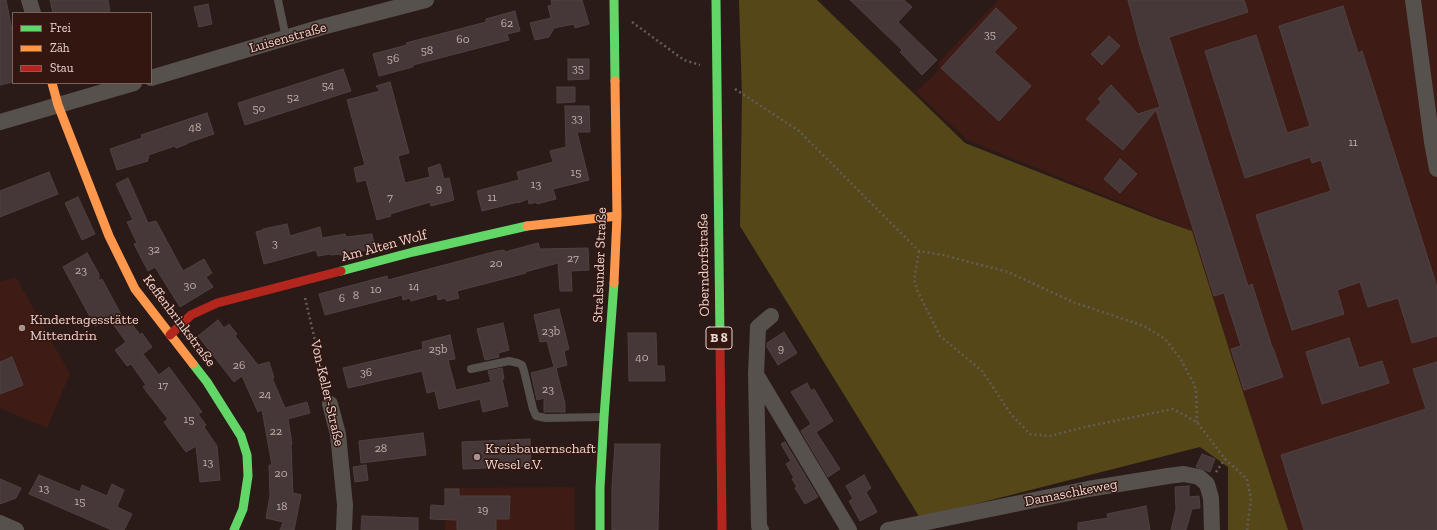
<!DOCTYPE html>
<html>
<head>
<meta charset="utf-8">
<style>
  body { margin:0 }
  #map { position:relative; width:1437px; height:530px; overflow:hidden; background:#2b1b18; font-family:"Zilla Slab",serif }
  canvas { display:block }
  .legend { position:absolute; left:12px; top:12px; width:140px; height:72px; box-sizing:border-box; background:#331610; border:1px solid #7c625d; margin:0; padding:5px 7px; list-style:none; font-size:12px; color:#ead5d0 }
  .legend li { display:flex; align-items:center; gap:8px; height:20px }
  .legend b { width:20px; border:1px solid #7c625d }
</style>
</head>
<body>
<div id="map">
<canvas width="1437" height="530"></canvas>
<ul class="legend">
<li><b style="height:5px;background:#63d668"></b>Frei</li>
<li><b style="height:5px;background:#ff974d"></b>Zäh</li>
<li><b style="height:5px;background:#b3261e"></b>Stau</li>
</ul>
</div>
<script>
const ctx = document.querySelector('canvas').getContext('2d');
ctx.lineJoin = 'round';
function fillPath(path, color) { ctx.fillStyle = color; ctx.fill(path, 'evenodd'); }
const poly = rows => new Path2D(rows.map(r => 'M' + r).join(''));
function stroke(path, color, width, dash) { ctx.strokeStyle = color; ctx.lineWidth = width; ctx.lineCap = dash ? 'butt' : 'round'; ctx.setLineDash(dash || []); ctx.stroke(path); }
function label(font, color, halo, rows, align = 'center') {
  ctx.font = font + ' "Zilla Slab",serif'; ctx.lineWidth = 3; ctx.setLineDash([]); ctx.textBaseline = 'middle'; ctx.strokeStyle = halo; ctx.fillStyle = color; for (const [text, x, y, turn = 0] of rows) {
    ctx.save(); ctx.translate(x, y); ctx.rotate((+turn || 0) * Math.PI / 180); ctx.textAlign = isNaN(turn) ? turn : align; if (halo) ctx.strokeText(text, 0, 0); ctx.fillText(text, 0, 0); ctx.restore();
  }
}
fillPath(poly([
  [998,0,1437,0,1437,530,1288,530,1229,349,1192,231,967,140,916,92,939,70,938,63],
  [16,277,70,374,47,428,0,408,0,282],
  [574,487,575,530,445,530,444,488]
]), '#3e1c15');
fillPath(poly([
  [739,0,817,0,965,143,1158,219,1192,231,1229,349,1288,530,1228,530,1228,467,1200,447,920,518,740,226,742,96]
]), '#554717');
const building = poly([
  [0,0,6,0,13,35,13,82,0,85,0,0],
  [50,0,108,0,110,13,53,13,50,0],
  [551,0,582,0,589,24,575,28,574,24,554,28,549,37,535,40,530,23,551,18,548,6,552,5,551,0],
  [850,0,904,0,912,7,898,22,937,60,922,75,900,52,902,50,850,0],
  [1128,0,1244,0,1248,12,1169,37,1248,286,1252,284,1272,347,1273,348,1283,377,1244,390,1231,349,1241,346,1224,293,1214,296,1156,110,1123,150,1086,119,1101,102,1098,99,1111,85,1138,114,1160,107,1140,46,1128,0],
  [208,4,212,24,199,27,194,7,208,4],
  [1343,6,1358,53,1362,51,1437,287,1437,336,1412,343,1398,298,1368,307,1360,282,1337,290,1344,314,1292,330,1256,215,1331,191,1321,160,1312,163,1310,157,1245,178,1205,51,1256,35,1287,133,1310,126,1279,26,1343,6],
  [996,8,1017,28,994,52,1031,86,999,121,941,68,996,8],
  [515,11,520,31,507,34,509,40,413,65,413,67,379,76,373,54,407,45,406,43,486,22,486,19,515,11],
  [1109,36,1120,46,1102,65,1091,54,1109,36],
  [568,59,589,59,589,79,568,80,568,59],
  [343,69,351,91,245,125,238,103,343,69],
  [390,82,409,153,398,156,405,183,430,177,428,168,440,164,444,179,449,178,454,200,431,206,430,202,390,214,391,216,377,220,366,180,357,182,354,168,365,165,347,100,380,91,376,86,390,82],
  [557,87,575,87,575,102,557,103,557,87],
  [565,106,589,106,590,132,577,132,589,180,553,189,556,199,537,204,537,202,529,204,528,199,518,203,518,202,482,211,477,191,519,180,517,172,553,162,550,151,566,147,565,106],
  [207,113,214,134,187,143,187,144,176,148,175,146,148,155,149,158,147,159,148,161,117,170,110,149,142,138,141,135,207,113],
  [1120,159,1137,174,1120,193,1104,179,1120,159],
  [49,172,58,194,0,217,0,191,49,172],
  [128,178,148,223,156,221,183,271,204,259,212,273,206,277,213,287,180,307,155,267,148,271,134,244,137,243,127,222,133,220,116,184,128,178],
  [78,197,95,234,82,240,65,203,78,197],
  [287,224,290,236,320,227,322,238,345,234,346,237,372,234,375,249,352,252,352,253,340,255,339,254,331,255,330,254,318,256,316,250,264,264,256,232,263,230,263,229,287,224],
  [538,243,540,249,588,248,589,270,571,271,572,291,560,291,558,263,525,272,526,273,457,291,459,298,447,301,445,298,438,300,437,294,411,301,410,298,403,300,402,295,325,315,319,294,387,276,388,280,497,251,504,250,505,252,538,243],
  [87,253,99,274,99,281,102,279,124,320,127,317,140,335,142,333,152,347,143,354,159,375,169,367,202,412,198,414,206,425,204,427,217,446,220,480,200,482,196,446,186,452,164,422,168,419,143,387,146,385,131,364,127,366,115,350,126,342,109,318,95,326,63,267,87,253],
  [559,309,569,349,564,351,567,365,556,368,565,404,565,412,544,412,544,398,537,400,531,373,554,367,547,341,540,342,534,315,559,309],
  [218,320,224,328,229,324,237,334,235,336,258,365,269,362,274,378,272,378,285,408,307,402,310,413,288,419,292,444,291,445,293,496,294,493,301,495,294,530,280,530,283,522,266,518,270,496,269,465,272,465,262,410,258,412,242,376,234,382,198,336,218,320],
  [503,323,509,350,498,353,499,357,485,360,477,329,503,323],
  [784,332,797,353,778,365,767,347,767,343,784,332],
  [628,333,656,333,657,366,664,366,665,381,629,381,628,333],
  [450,335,455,359,448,360,456,390,491,382,488,371,502,368,504,379,502,379,508,406,483,412,480,399,439,409,435,391,427,393,422,371,348,388,343,368,423,349,422,342,450,335],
  [1349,338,1359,368,1382,361,1389,383,1322,404,1306,352,1349,338],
  [12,357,23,385,0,394,0,362,12,357],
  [1437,362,1437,530,1304,530,1281,455,1426,409,1413,369,1437,362],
  [807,383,811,391,814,389,833,421,816,432,840,469,828,477,801,431,811,424,791,392,807,383],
  [423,433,426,455,361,463,359,441,423,433],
  [530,439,531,466,463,469,462,442,530,439],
  [785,442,818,497,805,504,795,488,797,487,792,479,794,478,786,464,791,461,781,444,785,442],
  [615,444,660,444,658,530,612,530,612,488,615,444],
  [1202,454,1215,459,1210,472,1196,467,1202,454],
  [366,465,368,480,355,482,353,467,366,465],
  [39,475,80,492,82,485,107,496,112,484,124,490,117,507,132,514,124,530,112,530,29,494,39,475],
  [864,475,871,488,866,492,877,512,860,521,849,501,853,499,846,486,864,475],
  [0,479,21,488,16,498,0,504,0,479],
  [1189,486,1189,497,1199,496,1200,508,1192,509,1186,530,1171,530,1176,509,1175,487,1189,486],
  [445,489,459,489,459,496,510,496,509,519,496,519,496,530,457,530,457,520,430,519,431,505,445,506,445,489],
  [1146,506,1150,530,1078,530,1078,523,1108,518,1107,514,1146,506],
  [362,516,418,518,418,530,361,530,362,516]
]);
fillPath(building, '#463738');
stroke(building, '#4f4142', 1);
stroke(poly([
  [632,22,684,60,700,65],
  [735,89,799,131,919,251,943,255,1008,272,1073,302,1144,326,1165,339,1180,358,1193,382,1196,390,1197,422],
  [919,251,914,280,918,292,940,336,982,371,1011,414,1030,434,1050,436,1085,427,1173,409,1197,422,1225,459,1247,479,1251,499,1247,530],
  [305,298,327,391],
  [1216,472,1225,459]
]), '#645c59', 2.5, [2, 3]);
stroke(poly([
  [278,0,286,38],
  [471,369,509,361,518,363,522,365,524,371,533,409,536,416,546,418,603,417]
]), '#56514d', 8);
stroke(poly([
  [29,0,33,13],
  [1413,0,1432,142,1437,169],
  [151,78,322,27,426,0],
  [0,122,134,83],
  [757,376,849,530],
  [330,404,338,434,345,505,344,530],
  [0,523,16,530],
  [761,530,759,526,756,374,758,327,771,316],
  [888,530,1088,489,1168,476,1184,474,1199,477,1207,484,1211,498,1212,530]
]), '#56514d', 16);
stroke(poly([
  [614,0,615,81],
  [716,0,720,340],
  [341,271,413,252,527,226],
  [193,364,207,382,241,436,247,455,248,476,243,509,234,530],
  [600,530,600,488,604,417,614,283]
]), '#63d668', 9);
stroke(poly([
  [52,83,58,105,109,236,135,289,193,364],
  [527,226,617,216],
  [614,283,617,216,615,81]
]), '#ff974d', 9);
stroke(poly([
  [170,335,191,315,217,303,341,271],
  [720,340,722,530]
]), '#b3261e', 9);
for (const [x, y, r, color] of [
  [22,328,4,"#a79490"],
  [477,457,4,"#a79490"]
]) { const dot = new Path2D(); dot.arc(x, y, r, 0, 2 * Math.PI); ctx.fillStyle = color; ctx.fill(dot); stroke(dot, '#331610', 1.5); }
label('12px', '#c1aeaa', null, [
  ["62",507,24],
  ["35",990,35],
  ["60",463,40],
  ["58",427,51],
  ["56",393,59],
  ["35",578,69],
  ["54",328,86],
  ["52",293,98],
  ["50",259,109],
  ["33",577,119],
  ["48",195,128],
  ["11",1353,143],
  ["15",576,173],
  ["13",536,185],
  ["9",439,189],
  ["7",390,198],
  ["11",492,198],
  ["3",275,244],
  ["32",154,250],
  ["27",573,259],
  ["20",496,264],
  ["23",81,271],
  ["30",190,286],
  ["14",414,287],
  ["10",376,290],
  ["8",356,296],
  ["6",342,299],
  ["23b",551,332],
  ["9",781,349],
  ["25b",438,350],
  ["40",642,358],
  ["26",239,366],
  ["36",366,373],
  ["17",163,386],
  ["23",548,390],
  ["24",265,395],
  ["15",189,420],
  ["22",276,432],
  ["28",381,449],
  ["13",208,463],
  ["20",281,474],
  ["13",44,489],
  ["15",80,502],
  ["18",282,507],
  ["19",483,510]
]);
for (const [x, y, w] of [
  [719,338,26]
]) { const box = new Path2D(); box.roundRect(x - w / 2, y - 11, w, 22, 3); ctx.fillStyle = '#331610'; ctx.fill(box); stroke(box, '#ead5d0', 1); }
label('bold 13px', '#ead5d0', null, [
  ["B 8",719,338]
]);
label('14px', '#ead5d0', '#331610', [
  ["Luisenstraße",288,38,-16],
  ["Am Alten Wolf",384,246,-15],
  ["Stralsunder Straße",600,265,-88],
  ["Oberndorfstraße",704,265,-91],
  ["Keffenbrinkstraße",179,321,53],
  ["Von-Keller-Straße",327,393,77],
  ["Damaschkeweg",1071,493,-11]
]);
label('14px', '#ead5d0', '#331610', [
  ["Kindertagesstätte",30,320],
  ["Mittendrin",30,336],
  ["Kreisbauernschaft",485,449],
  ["Wesel e.V.",485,465]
], 'left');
</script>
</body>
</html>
